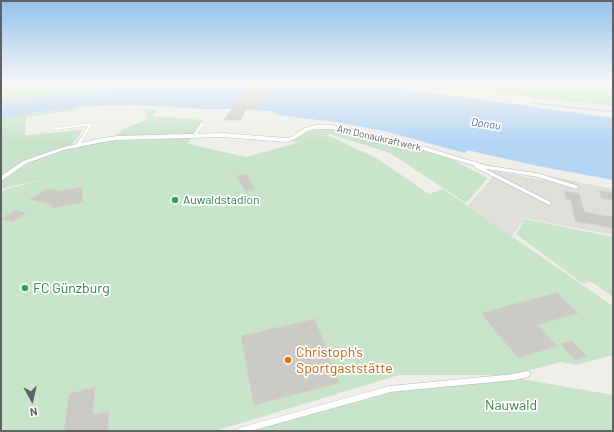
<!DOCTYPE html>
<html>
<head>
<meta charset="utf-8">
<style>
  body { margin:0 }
  #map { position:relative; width:614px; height:432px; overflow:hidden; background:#f0eee8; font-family:Barlow,sans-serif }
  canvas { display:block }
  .frame { position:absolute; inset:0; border:2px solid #606266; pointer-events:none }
  .north { position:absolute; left:12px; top:380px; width:40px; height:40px; -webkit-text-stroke:3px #fff; paint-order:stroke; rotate:172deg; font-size:11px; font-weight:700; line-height:16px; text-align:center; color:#606266 }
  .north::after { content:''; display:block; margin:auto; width:14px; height:18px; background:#606266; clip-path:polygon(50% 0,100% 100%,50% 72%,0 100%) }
</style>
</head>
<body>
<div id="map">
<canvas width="614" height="432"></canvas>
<div class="frame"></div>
<div class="north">N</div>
</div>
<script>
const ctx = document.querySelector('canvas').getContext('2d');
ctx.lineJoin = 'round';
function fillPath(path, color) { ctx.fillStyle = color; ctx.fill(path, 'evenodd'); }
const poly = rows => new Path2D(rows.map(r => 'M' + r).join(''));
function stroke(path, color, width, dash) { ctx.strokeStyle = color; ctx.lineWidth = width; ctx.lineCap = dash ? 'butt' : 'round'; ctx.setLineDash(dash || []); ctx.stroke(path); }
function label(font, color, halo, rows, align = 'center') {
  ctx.font = font + ' Barlow,sans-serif'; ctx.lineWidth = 3.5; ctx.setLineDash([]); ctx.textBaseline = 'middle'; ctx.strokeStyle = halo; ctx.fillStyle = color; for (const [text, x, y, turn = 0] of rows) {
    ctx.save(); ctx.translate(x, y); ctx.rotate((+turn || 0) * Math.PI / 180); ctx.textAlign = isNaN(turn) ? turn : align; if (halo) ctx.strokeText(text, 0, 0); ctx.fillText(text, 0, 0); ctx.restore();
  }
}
fillPath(poly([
  [494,171,543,180,549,176,613,189,613,235,525,218,512,236,468,206,491,179]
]), '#dfdeda');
fillPath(poly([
  [1,84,140,84,1,102],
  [421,84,613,84,613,106,573,102],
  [78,108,76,110,26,117,25,135,83,130,71,146,114,140,191,138,188,144,246,157,297,143,291,140,304,132,325,128,401,144,449,158,488,178,466,203,390,153,330,134,332,132,327,135,378,159,429,194,443,189,613,306,613,355,576,365,561,362,511,375,399,375,215,431,1,431,1,193,7,189,50,178,1,189,1,119,44,111],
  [142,109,157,110,153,116,203,120,195,133,191,135,114,137,123,129,142,122,148,118,147,114],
  [525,219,613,237,613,297,592,282,582,283,516,234],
  [511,377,613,395,613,431,248,431,392,390]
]), '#c8e4ca');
fillPath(poly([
  [170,84,254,84,302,86,270,84,350,84,426,92,613,118,613,180,538,166,467,150,465,153,384,131,336,122,277,115,276,113,270,111,256,110,262,99,239,98,232,109,203,109,137,105,93,106,43,111,1,119,1,103,55,94]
]), '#b3d4f5');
stroke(poly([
  [532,103,613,112]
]), '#b3d4f5', 1.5);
const building = poly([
  [254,84,275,84,270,95,265,95,256,110,246,109,240,120,224,120,239,98,245,99,254,84],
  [246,174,255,189,245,191,237,176,246,174],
  [82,187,83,202,53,208,53,205,30,199,47,189,61,191,82,187],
  [564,191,579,194,584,212,613,217,613,228,575,221,571,200,566,199,564,191],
  [599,191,613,193,613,200,602,198,599,191],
  [15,210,26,213,12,222,1,219,15,210],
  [557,293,578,313,537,325,557,346,518,358,481,313,557,293],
  [315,319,339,383,254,405,241,336,315,319],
  [572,341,587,356,575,360,560,344,572,341],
  [95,387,93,415,109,411,108,431,64,431,69,394,95,387]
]);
fillPath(building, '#cbcac5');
stroke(building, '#d4d1c7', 1);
const serviceFar2 = poly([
  [55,129,91,124,81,140],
  [194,136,202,124]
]);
const serviceFar1 = poly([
  [77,146,82,139],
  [469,162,485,167,537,175,576,187],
  [476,166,549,203]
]);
const service = poly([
  [240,431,390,389,514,377,527,374]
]);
const minor = poly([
  [316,125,331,125,402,140,471,161,472,162,469,164,400,143,358,134,331,129,316,129,309,130,295,139,286,142,222,137,117,140,103,142,64,150,27,163,1,181,1,176,23,161,60,148,103,138,117,136,222,133,286,138,291,137,305,128,316,125]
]);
stroke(serviceFar2, '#b5b7bb', 3);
stroke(serviceFar1, '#b5b7bb', 4.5);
stroke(service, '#b5b7bb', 7);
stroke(minor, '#b5b7bb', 1);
stroke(serviceFar2, '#fff', 2.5);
stroke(serviceFar1, '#fff', 3.5);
stroke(service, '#fff', 6);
fillPath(minor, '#fff');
stroke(poly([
  [408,84,613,108]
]), '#b5b6b6', 1.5, [0.5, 3.5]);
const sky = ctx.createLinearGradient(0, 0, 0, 144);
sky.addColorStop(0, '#93c1ed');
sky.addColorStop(0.58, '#f8f7f5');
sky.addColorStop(1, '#f8f7f500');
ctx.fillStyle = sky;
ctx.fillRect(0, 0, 614, 144);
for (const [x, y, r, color] of [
  [175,200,4,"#2e9e5b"],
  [25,288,4,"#2e9e5b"],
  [288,360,4,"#e8710a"]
]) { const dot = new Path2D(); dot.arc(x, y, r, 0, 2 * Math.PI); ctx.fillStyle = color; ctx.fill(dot); stroke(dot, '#fff', 1.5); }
label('10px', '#606266', '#fff', [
  ["Am Donaukraftwerk",379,138,13]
]);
label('italic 11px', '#5074a6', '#fff', [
  ["Donau",486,124,8]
]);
label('12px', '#27864d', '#fff', [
  ["Auwaldstadion",183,200]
], 'left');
label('14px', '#27864d', '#fff', [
  ["FC Günzburg",33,288]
], 'left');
label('14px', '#c56008', '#fff', [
  ["Christoph's",296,352],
  ["Sportgaststätte",296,368]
], 'left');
label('14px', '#418449', '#fff', [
  ["Nauwald",511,405]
]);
</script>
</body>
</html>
